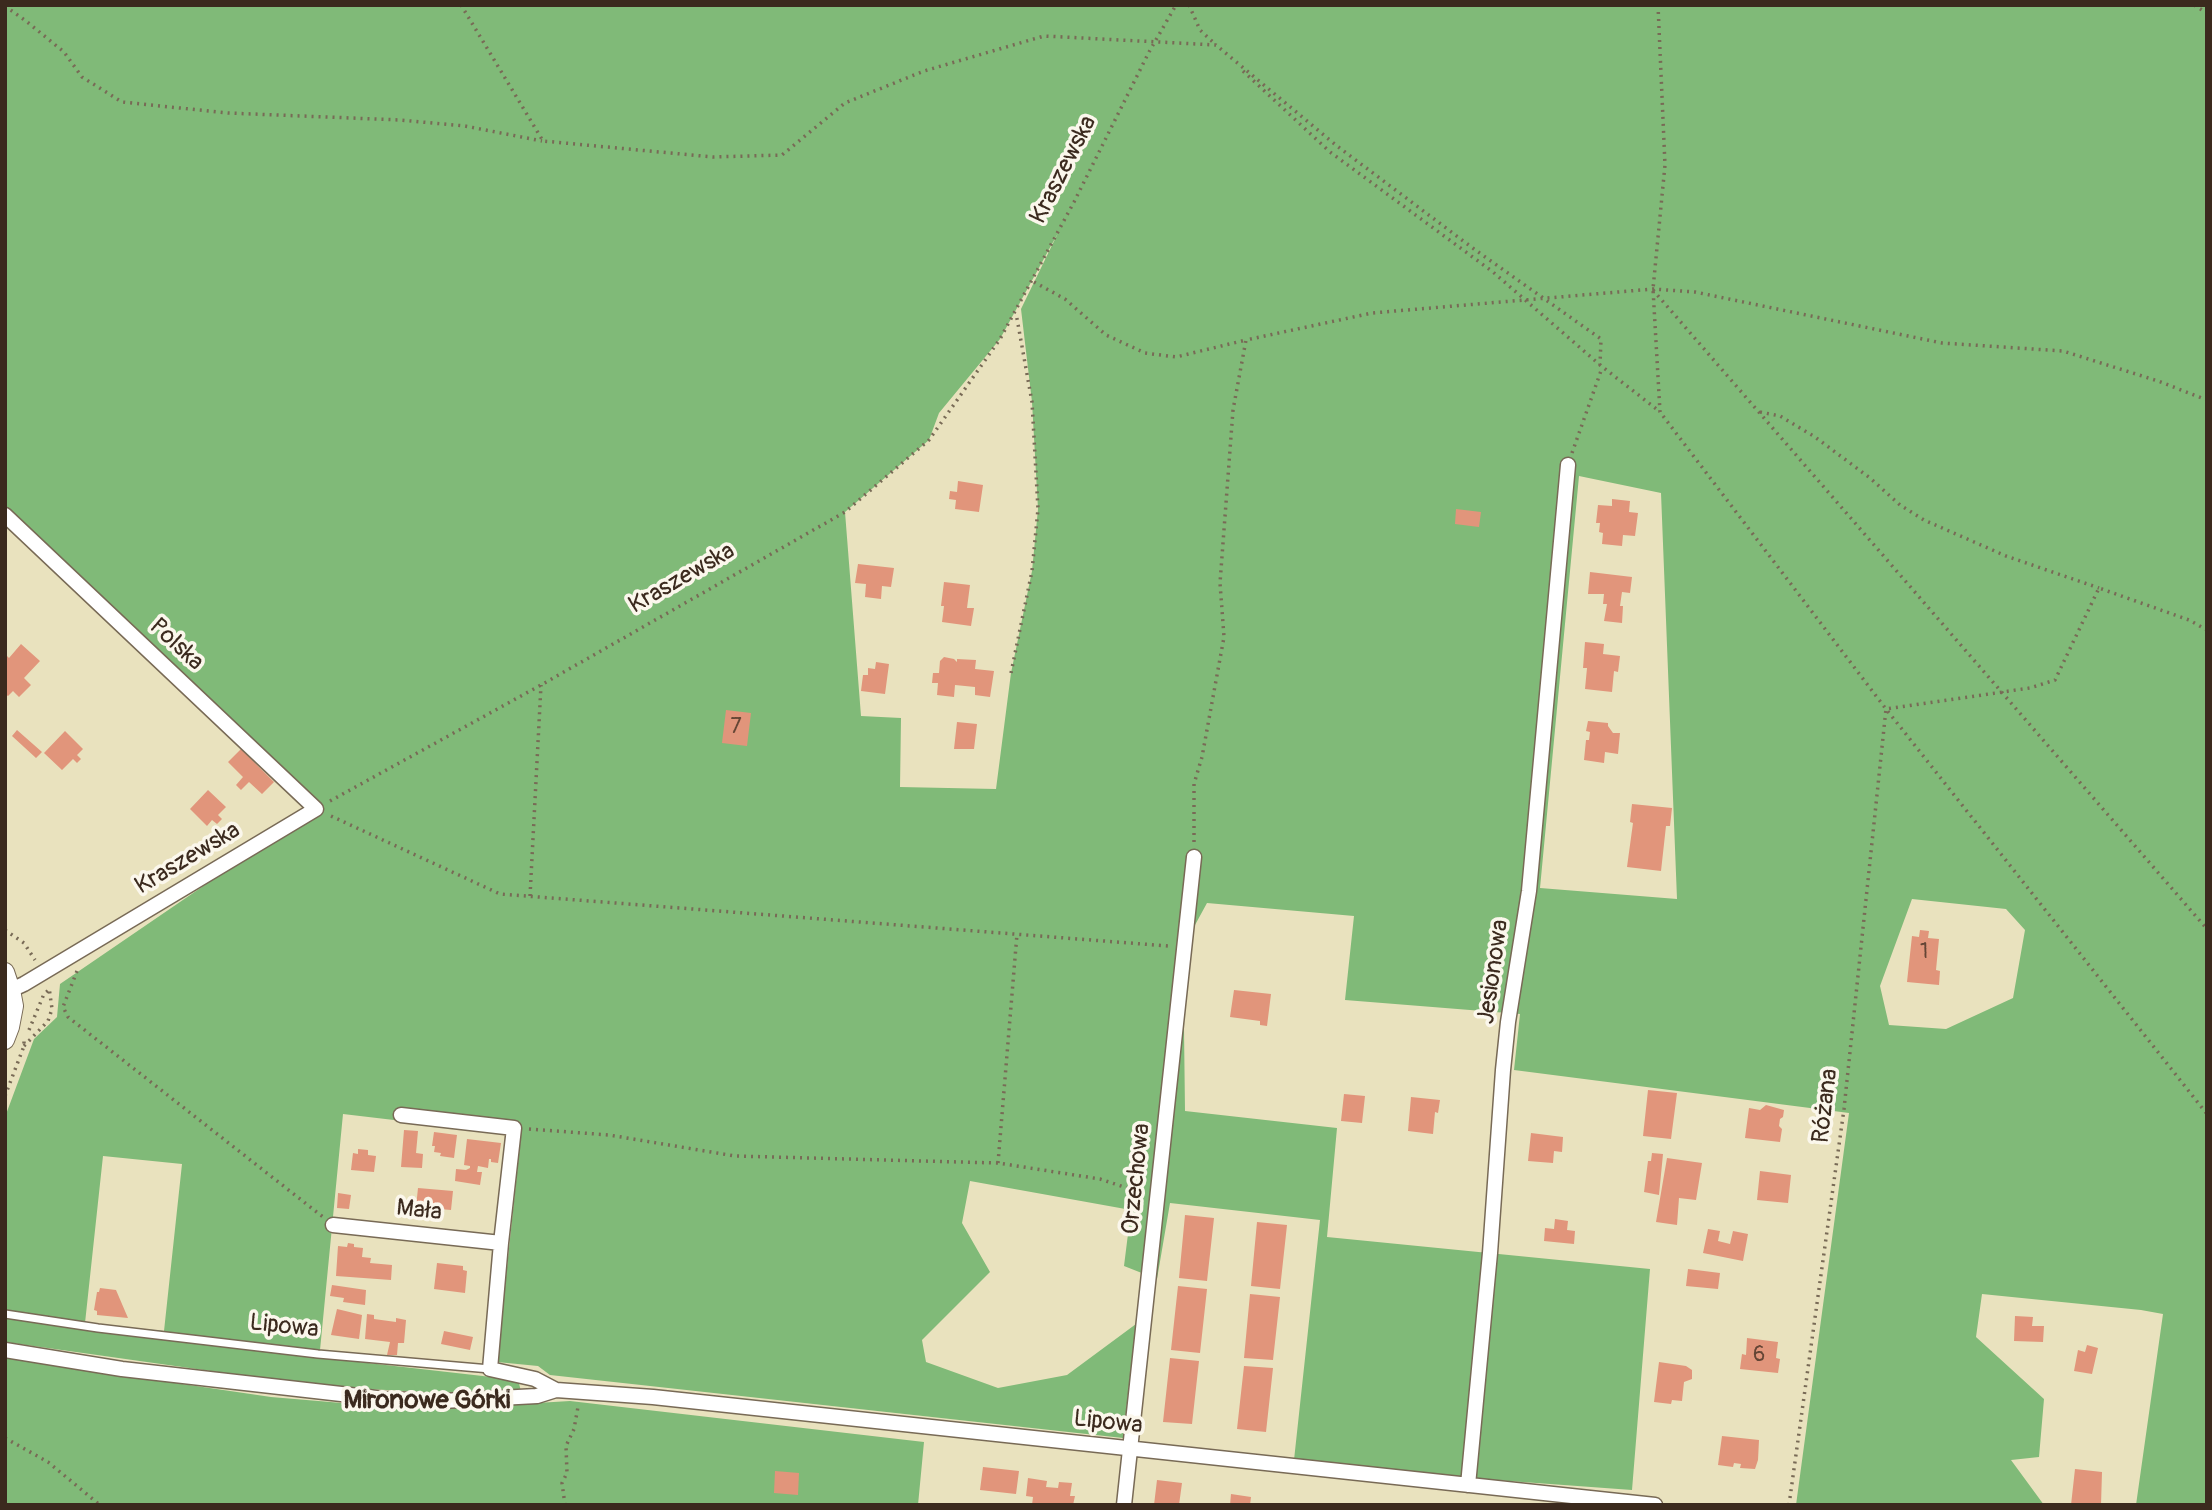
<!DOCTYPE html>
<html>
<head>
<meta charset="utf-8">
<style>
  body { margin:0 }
  #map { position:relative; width:2212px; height:1510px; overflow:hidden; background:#e9e2be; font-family:Pangolin,sans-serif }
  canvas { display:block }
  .frame { position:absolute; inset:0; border:7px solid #3b2a1e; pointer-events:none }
</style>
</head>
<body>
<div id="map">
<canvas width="2212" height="1510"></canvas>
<div class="frame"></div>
</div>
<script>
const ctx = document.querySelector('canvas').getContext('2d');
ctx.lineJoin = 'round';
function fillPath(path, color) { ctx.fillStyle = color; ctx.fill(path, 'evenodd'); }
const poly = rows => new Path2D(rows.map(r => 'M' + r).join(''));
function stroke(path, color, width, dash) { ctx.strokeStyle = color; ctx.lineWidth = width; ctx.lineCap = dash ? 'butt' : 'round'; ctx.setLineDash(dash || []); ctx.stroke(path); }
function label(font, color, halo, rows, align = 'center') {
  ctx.font = font + ' Pangolin,sans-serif'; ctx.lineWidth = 7; ctx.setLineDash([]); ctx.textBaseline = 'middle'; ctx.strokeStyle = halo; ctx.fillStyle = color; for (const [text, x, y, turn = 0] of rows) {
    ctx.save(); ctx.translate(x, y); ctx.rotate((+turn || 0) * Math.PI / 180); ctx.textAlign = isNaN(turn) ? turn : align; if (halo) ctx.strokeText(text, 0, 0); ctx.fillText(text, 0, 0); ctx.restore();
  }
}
fillPath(poly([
  [5,5,2207,5,2207,1505,2136,1505,2163,1314,2141,1310,1982,1294,1976,1337,2044,1399,2039,1457,2011,1460,2044,1505,1796,1505,1849,1113,1514,1070,1520,1014,1345,1000,1354,916,1207,903,1183,947,1185,1111,1337,1128,1327,1237,1650,1269,1632,1490,1468,1478,1294,1460,1320,1220,1170,1203,1157,1279,1124,1266,1131,1210,970,1181,962,1223,990,1272,922,1340,926,1362,998,1388,1067,1375,1136,1324,1123,1438,550,1375,538,1366,497,1362,521,1135,343,1114,320,1350,315,1357,518,1380,521,1391,456,1394,317,1386,5,1342,5,1117,34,1039,57,1017,60,984,316,809,5,517],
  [1058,233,1021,309,1032,402,1038,509,1032,571,1011,673,996,789,900,787,901,718,861,716,845,512,929,440,939,413,1000,339],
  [1579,476,1661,493,1677,899,1540,888],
  [1912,899,2006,909,2025,930,2013,998,1946,1029,1889,1025,1880,986],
  [103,1156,182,1164,164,1331,85,1323],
  [5,1358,271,1397,389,1407,454,1408,570,1401,924,1442,918,1505,5,1505]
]), '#80ba78');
fillPath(poly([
  [958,481,983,485,979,512,955,509,956,500,949,499,950,491,957,492],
  [1612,499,1630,501,1629,512,1638,513,1635,536,1623,535,1622,546,1602,544,1603,533,1599,532,1600,523,1596,523,1598,505,1612,506],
  [1456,509,1481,512,1479,527,1455,524],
  [858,564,894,568,891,587,882,586,881,599,865,597,866,584,855,583],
  [1590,572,1632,577,1630,593,1622,592,1620,606,1623,606,1622,623,1604,621,1607,604,1603,604,1604,594,1588,594],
  [944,582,970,585,967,608,974,608,971,626,942,622,944,606,941,606],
  [1585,642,1604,644,1603,654,1620,656,1618,672,1614,671,1612,692,1585,689,1587,668,1583,668],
  [21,644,40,661,24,678,31,685,19,697,13,691,8,696,5,694,5,654,9,658],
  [944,657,954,659,957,662,957,659,976,660,975,669,994,671,990,697,975,695,975,687,955,685,954,697,937,695,938,683,932,683,933,673,939,673,940,661],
  [876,662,889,664,885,694,861,691,863,675,868,675,868,668,875,669],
  [726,710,751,713,747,746,722,743],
  [1588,721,1608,723,1608,726,1613,733,1620,733,1618,754,1605,752,1604,763,1584,760,1586,740,1589,740,1590,732,1586,731],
  [957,722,977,724,974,749,954,749],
  [17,730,42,752,36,758,12,736],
  [65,731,83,749,77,755,81,759,77,763,73,759,62,770,44,753],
  [241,749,274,782,262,794,249,782,241,790,236,785,243,777,228,762],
  [208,790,226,807,218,815,222,819,217,824,212,820,207,826,190,809],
  [1632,804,1672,808,1670,826,1666,826,1661,871,1627,867,1633,823,1630,822],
  [1920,930,1929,931,1928,938,1939,939,1936,970,1940,971,1939,985,1907,982,1912,936,1919,937],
  [1234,990,1271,994,1267,1026,1260,1025,1260,1021,1230,1017],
  [1648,1090,1677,1093,1671,1139,1643,1136],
  [1344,1094,1365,1096,1362,1123,1341,1121],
  [1411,1097,1440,1100,1438,1113,1435,1112,1433,1134,1408,1131],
  [1766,1105,1784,1110,1783,1117,1780,1119,1779,1126,1782,1129,1780,1142,1745,1138,1749,1108,1760,1110],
  [404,1130,418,1131,416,1153,423,1154,422,1168,401,1167],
  [434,1132,457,1135,454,1158,440,1156,441,1153,434,1152,435,1146,432,1146],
  [1531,1133,1563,1137,1562,1152,1554,1151,1553,1163,1528,1161],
  [467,1139,501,1143,498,1163,491,1162,491,1159,489,1159,488,1168,478,1166,477,1172,482,1172,480,1185,455,1181,456,1169,466,1170,470,1168,470,1166,464,1165],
  [358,1149,368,1150,368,1155,376,1156,374,1172,351,1170,353,1153,358,1154],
  [1652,1153,1663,1154,1659,1195,1644,1192,1648,1161,1651,1161],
  [1667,1158,1702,1163,1696,1200,1679,1198,1677,1225,1656,1222],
  [1760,1171,1791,1175,1788,1203,1757,1200],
  [418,1188,453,1191,451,1210,416,1207],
  [338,1193,351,1195,349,1209,337,1208],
  [1185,1215,1214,1218,1207,1281,1179,1278],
  [1555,1219,1568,1221,1567,1230,1575,1231,1574,1244,1544,1241,1545,1228,1554,1229],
  [1257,1222,1287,1225,1280,1289,1251,1286],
  [1708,1229,1720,1231,1718,1241,1730,1244,1733,1231,1748,1234,1743,1261,1703,1253],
  [348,1243,354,1244,354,1247,363,1248,362,1257,371,1258,370,1263,392,1265,391,1280,336,1276,338,1246,347,1247],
  [437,1263,463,1266,463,1270,467,1271,465,1293,434,1289],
  [1688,1269,1720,1273,1718,1289,1686,1286],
  [332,1285,366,1290,365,1305,343,1302,344,1298,330,1296],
  [1178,1286,1207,1289,1200,1353,1171,1350],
  [100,1288,116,1290,128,1318,97,1315,97,1311,94,1310,97,1292,99,1292],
  [1250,1294,1280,1297,1273,1360,1244,1358],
  [337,1309,362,1315,359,1339,331,1335],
  [367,1314,374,1315,374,1319,396,1322,396,1318,406,1320,404,1343,398,1343,397,1355,387,1355,390,1342,365,1339],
  [2015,1316,2033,1317,2032,1326,2044,1326,2043,1342,2014,1341],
  [444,1331,473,1337,470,1350,441,1344],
  [1747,1338,1778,1342,1776,1358,1780,1359,1778,1373,1740,1369,1742,1354,1746,1355],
  [2087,1345,2098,1348,2092,1374,2074,1371,2078,1350,2085,1352],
  [1170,1358,1199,1361,1192,1424,1163,1422],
  [1659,1362,1686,1366,1692,1370,1692,1379,1684,1382,1682,1401,1672,1400,1671,1404,1654,1402],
  [1244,1366,1273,1368,1266,1432,1237,1429],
  [1722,1436,1759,1440,1758,1460,1755,1469,1740,1468,1741,1464,1734,1463,1733,1467,1718,1465],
  [983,1467,1019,1471,1016,1494,980,1490],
  [2075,1469,2102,1472,2101,1505,2071,1505],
  [775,1471,799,1473,798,1495,774,1493],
  [1028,1478,1047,1481,1046,1487,1058,1488,1059,1482,1072,1483,1070,1496,1075,1496,1073,1505,1032,1505,1033,1497,1026,1496],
  [1157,1480,1182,1483,1179,1505,1154,1505],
  [1231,1494,1251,1497,1250,1505,1230,1505]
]), '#e1957b');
const service = poly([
  [5,1314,98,1328,318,1354,490,1369]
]);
const minor = poly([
  [5,515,316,809,24,984,11,990],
  [401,1115,514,1128,501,1243,490,1369,535,1379,556,1390],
  [333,1225,501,1243],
  [5,1350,122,1369,385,1399,442,1401,537,1396,556,1390,653,1397,1655,1505],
  [1468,1485,1490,1253,1503,1070,1508,1022,1529,891,1568,465],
  [1124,1505,1194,857]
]);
const tertiary = poly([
  [5,972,11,990,14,1006,10,1027,5,1040]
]);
stroke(service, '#786a56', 10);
stroke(minor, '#786a56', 17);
stroke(tertiary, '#786a56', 20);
stroke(poly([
  [461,5,543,141,713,157,782,155,845,103,924,71,1044,36,1216,45,1337,146,1474,249,1601,339,1600,365],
  [1189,5,1200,30,1215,44],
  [1658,5,1665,165,1653,289,1660,412,1886,709,2207,1114],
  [2194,5,2207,13],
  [5,6,26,21,64,52,82,77,122,102,228,113,400,120,465,126,542,141],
  [1243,71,1330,152,1493,272,1600,365,1659,411],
  [1034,282,1065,299,1106,335,1145,353,1176,357,1246,340],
  [1653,290,2207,929],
  [1760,412,1780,416,1815,437,1870,478,1900,505,1924,520,2006,556,2099,588],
  [1572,453,1602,368],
  [1011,673,1032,571,1038,509,1032,402,1016,313],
  [330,801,541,685,845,512,929,440,1000,339,1074,202,1149,52,1176,5],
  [331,816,500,894,1168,946],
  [1194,842,1194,784,1202,757,1224,637,1220,583,1233,410,1246,340,1372,313,1653,289,1695,292,1942,343,2063,351,2158,381,2207,400],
  [530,896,541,685],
  [5,930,24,943,35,960],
  [77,971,63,1007,68,1017,323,1217],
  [29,1030,44,994,51,988],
  [24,1046,48,1021,52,1009,49,987],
  [5,1096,24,1046,24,1040],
  [529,1129,609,1135,735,1156,998,1163,1100,1179,1142,1193],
  [998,1163,1017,934],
  [5,1438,48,1462,100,1505],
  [565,1505,562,1483,567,1473,566,1446,574,1429,578,1407],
  [1789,1505,1844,1109,1886,709,2030,688,2055,680,2099,588,2189,620,2207,630]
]), '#786a56', 3.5, [2, 5]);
stroke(service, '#fff', 7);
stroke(minor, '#fff', 14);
stroke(tertiary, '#fff', 18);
label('21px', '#644535', null, [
  ["7",736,728],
  ["1",1924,953],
  ["6",1759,1356]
]);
label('24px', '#3b2a1e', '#fbf7ec', [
  ["Kraszewska",1064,170,-63],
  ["Kraszewska",682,579,-30],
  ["Polska",176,645,43],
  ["Kraszewska",188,859,-31],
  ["Jesionowa",1494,972,-82],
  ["Różana",1826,1106,-83],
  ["Orzechowa",1137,1179,-84],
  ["Mała",419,1211,6],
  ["Lipowa",284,1327,6],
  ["Lipowa",1108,1423,6]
]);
label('bold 26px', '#3b2a1e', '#fbf7ec', [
  ["Mironowe Górki",427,1401]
]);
</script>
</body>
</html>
